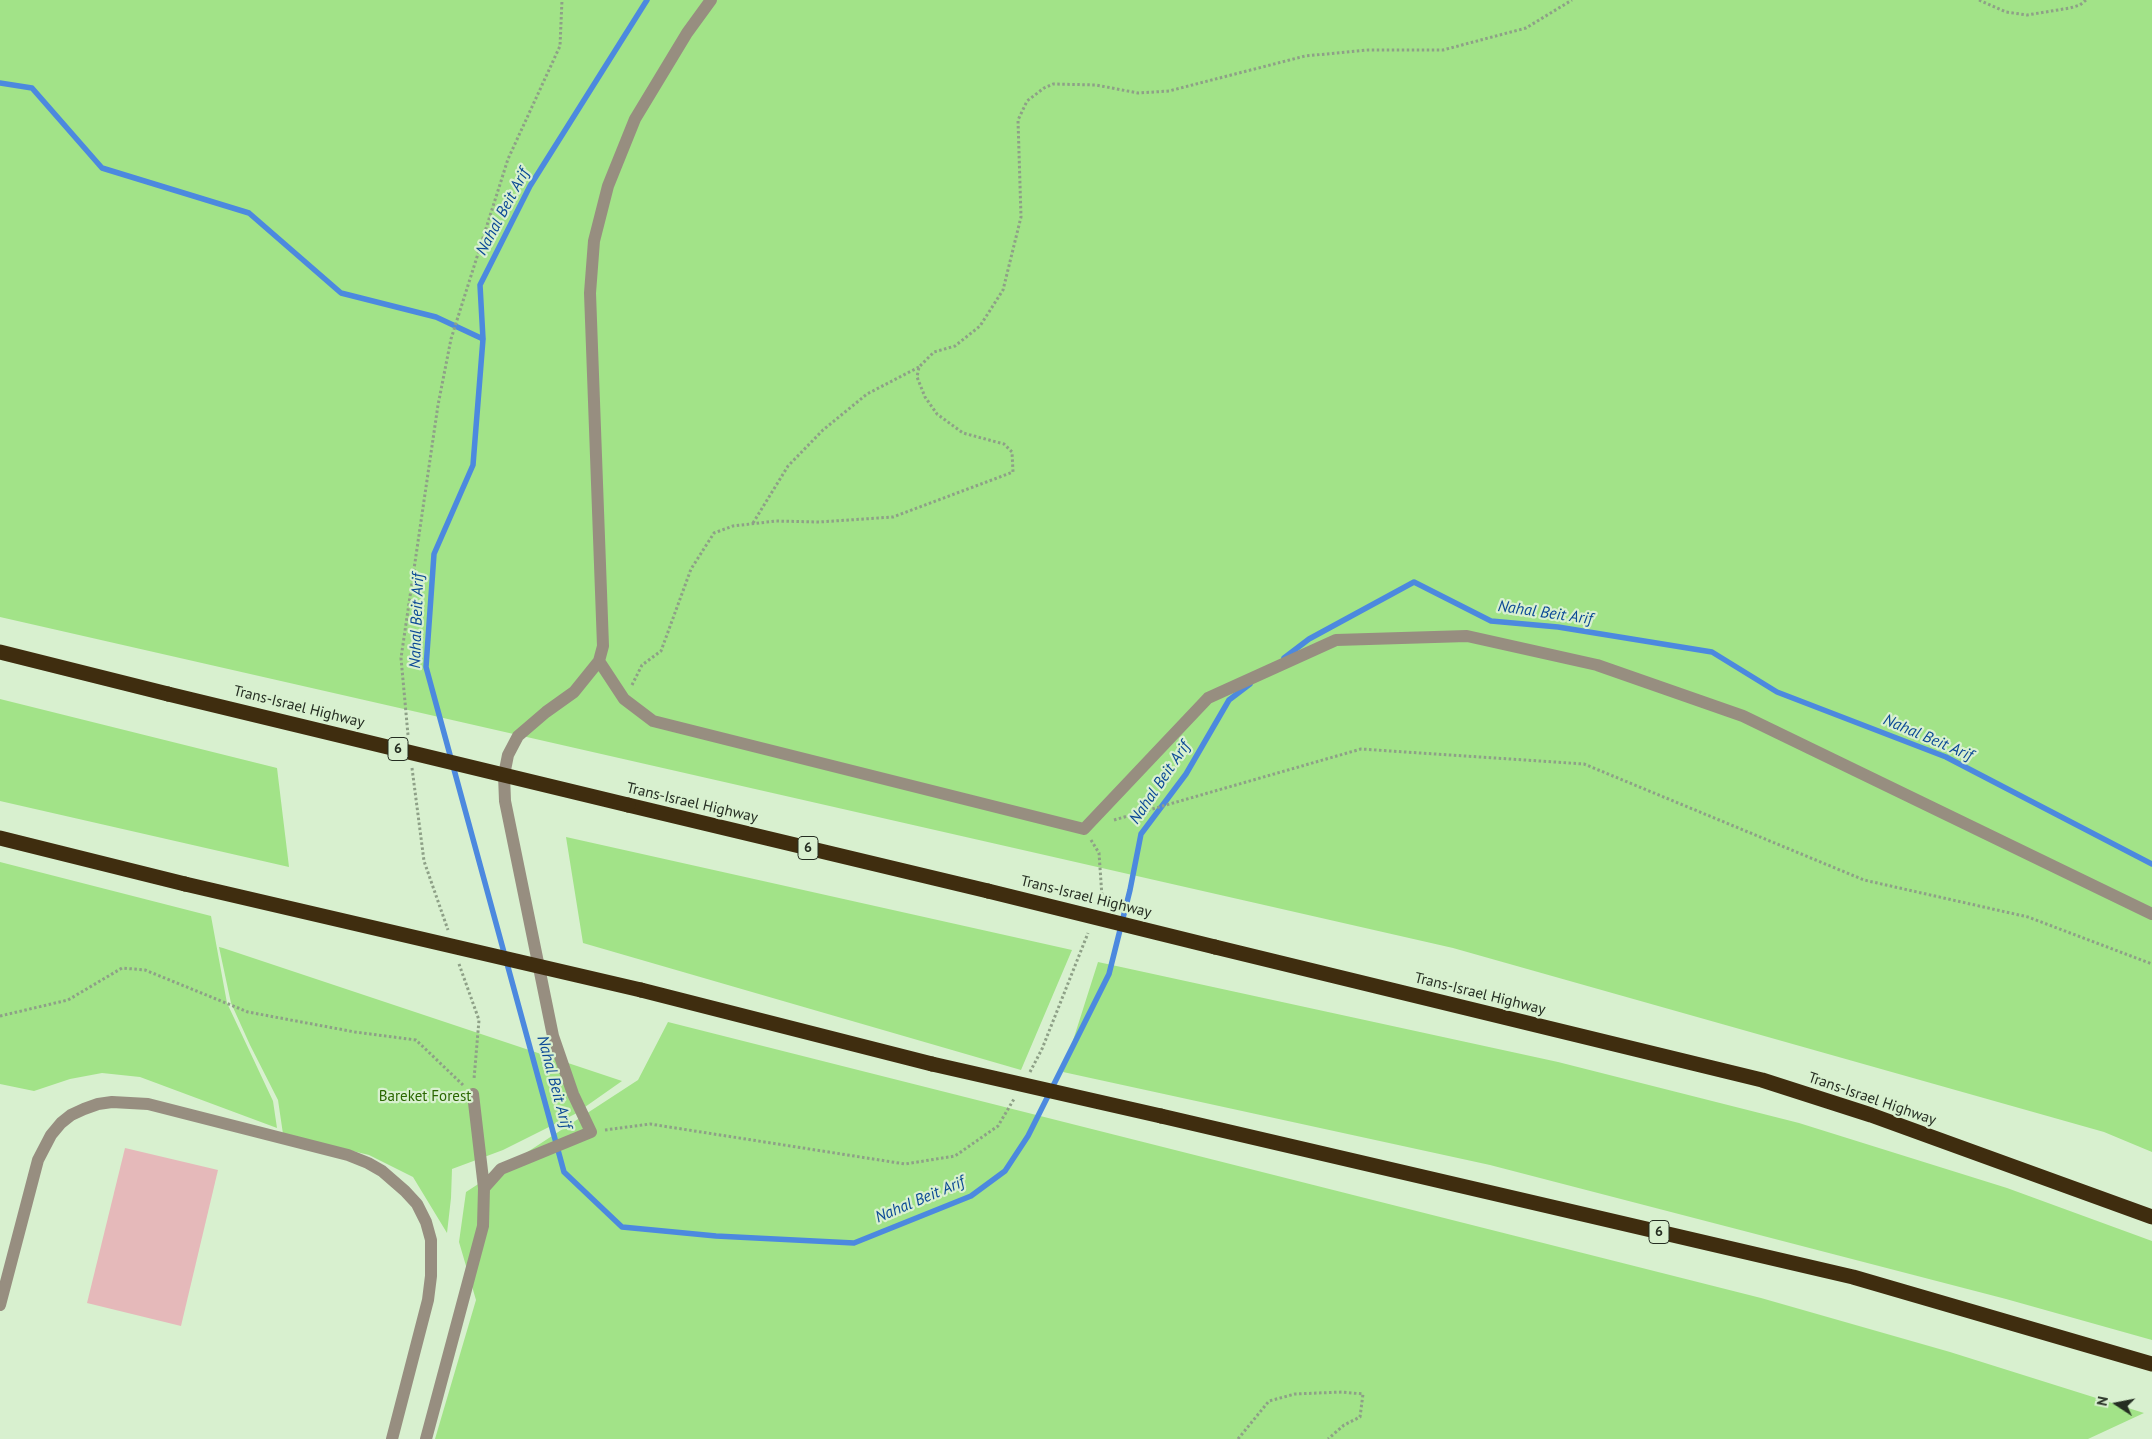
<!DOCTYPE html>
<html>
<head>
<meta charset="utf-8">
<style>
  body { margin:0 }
  #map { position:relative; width:2152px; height:1439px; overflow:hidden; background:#d8f0cf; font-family:"PT Sans",sans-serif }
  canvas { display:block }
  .north { position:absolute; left:2092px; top:1379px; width:50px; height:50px; -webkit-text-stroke:4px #d8f0cf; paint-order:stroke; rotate:281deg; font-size:14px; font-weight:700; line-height:20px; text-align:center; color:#252e22 }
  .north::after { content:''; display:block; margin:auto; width:18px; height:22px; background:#252e22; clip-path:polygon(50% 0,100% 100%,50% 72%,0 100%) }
</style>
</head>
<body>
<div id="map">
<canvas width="2152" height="1439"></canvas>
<div class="north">N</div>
</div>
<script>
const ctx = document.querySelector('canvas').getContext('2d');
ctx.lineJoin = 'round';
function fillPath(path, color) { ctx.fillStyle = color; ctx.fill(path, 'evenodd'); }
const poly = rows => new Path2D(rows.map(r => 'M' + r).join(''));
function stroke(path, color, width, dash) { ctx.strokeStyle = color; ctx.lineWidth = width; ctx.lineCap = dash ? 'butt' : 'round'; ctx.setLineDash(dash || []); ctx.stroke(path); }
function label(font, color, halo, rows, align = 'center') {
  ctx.font = font + ' "PT Sans",sans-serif'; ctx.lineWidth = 4.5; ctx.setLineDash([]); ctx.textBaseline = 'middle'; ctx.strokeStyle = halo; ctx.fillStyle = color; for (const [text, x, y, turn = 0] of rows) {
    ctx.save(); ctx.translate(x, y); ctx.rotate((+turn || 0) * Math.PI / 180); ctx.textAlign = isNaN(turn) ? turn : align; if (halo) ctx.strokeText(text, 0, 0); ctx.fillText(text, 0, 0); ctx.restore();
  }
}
fillPath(poly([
  [0,0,2152,0,2152,1152,2104,1132,1453,948,0,617],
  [0,699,277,768,289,867,0,801],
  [566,837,1072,950,1021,1070,583,943],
  [0,862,211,916,227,1003,273,1101,277,1128,140,1077,102,1073,70,1079,34,1091,0,1084],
  [219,947,223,948,622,1081,575,1114,503,1150,452,1169,451,1198,447,1233,413,1177,369,1155,283,1134,278,1100,250,1045,231,1003],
  [1098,962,1558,1062,1799,1123,2007,1188,2152,1241,2152,1340,2006,1299,1490,1165,1063,1072],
  [668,1022,1761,1298,1950,1352,2144,1413,2088,1439,435,1439,476,1300,459,1242,466,1192,638,1080]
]), '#a2e388');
stroke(poly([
  [647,0,530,186,480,285,483,339,473,465,434,554,426,667,564,1172,622,1227,716,1236,854,1243,971,1196,1005,1171,1028,1136,1109,974,1130,890,1141,834,1186,774,1229,700,1250,684],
  [0,83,32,88,102,168,249,213,341,293,436,317,483,339],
  [1284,658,1309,639,1414,582,1491,621,1558,627,1712,652,1777,692,1946,757,2152,864]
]), '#4c89df', 5.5);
fillPath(poly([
  [125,1148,218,1170,181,1326,87,1303]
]), '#e5b9ba');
stroke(poly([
  [1979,0,2006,12,2027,15,2070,8,2080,5,2086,0],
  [753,523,788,466,823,430,867,394,919,367],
  [632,685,642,665,661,651,691,569,714,533,733,526,776,521,819,522,893,517,1013,472,1012,452,1004,444,963,433,937,414,925,397,917,377,919,367,934,352,955,346,980,326,1003,290,1021,217,1018,120,1027,101,1044,88,1053,84,1096,85,1138,93,1169,91,1305,56,1368,50,1443,50,1526,28,1572,0],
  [408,735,401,658,438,405,451,339,508,159,560,46,562,0],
  [412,768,424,861,448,930],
  [1114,820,1361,749,1584,764,1864,880,2028,917,2152,964],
  [1091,840,1099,853,1102,897,1100,903],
  [459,964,479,1020,474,1079],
  [0,1016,68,1000,122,968,145,970,248,1012,355,1032,416,1040,463,1085],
  [1030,1072,1042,1049,1088,933],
  [605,1130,650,1124,905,1164,955,1156,998,1126,1014,1099],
  [1238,1439,1269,1401,1295,1394,1342,1392,1363,1394,1360,1417,1344,1425,1328,1439]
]), '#8ea087', 3, [2.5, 2.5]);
stroke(poly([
  [599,661,624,699,653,721,1084,829,1208,698,1336,640,1467,636,1597,665,1743,716,2152,914],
  [484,1188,501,1169,591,1132,573,1094,553,1036,505,801,504,775,508,755,518,736,546,712,574,692,599,661,603,646,590,293,594,241,608,186,635,119,687,33,711,0],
  [0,1305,38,1160,51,1135,61,1123,71,1115,84,1109,98,1104,112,1102,148,1104,348,1155,368,1163,382,1171,405,1191,417,1204,426,1222,431,1240,431,1276,428,1300,392,1439],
  [426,1439,483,1226,484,1188,473,1094]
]), '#978e80', 12);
stroke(poly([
  [0,652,168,694],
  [628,805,988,891],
  [0,838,185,884],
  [1215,947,1762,1080,1871,1115,2152,1217],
  [641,990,932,1064],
  [1161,1116,1853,1277,2152,1364]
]), '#3f2d0f', 15);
stroke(poly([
  [168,694,628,805],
  [185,884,641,990],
  [988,891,1215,947],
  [932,1064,1161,1116]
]), '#3f2d0f', 15);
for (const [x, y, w] of [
  [398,749,20],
  [808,848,20],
  [1659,1232,20]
]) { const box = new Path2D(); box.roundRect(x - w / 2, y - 11.5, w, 23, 4); ctx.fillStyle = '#d8f0cf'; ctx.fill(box); stroke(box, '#252e22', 1); }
label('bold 14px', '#252e22', null, [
  ["6",398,749],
  ["6",808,848],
  ["6",1659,1232]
]);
label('15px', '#252e22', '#d8f0cf', [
  ["Trans-Israel Highway",299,707,14],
  ["Trans-Israel Highway",692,803,13],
  ["Trans-Israel Highway",1086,897,14],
  ["Trans-Israel Highway",1480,994,14],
  ["Trans-Israel Highway",1872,1099,19]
]);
label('15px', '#2a6700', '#d8f0cf', [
  ["Bareket Forest",425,1097]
]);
label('italic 16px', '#0b4996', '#d8f0cf', [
  ["Nahal Beit Arif",503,212,-62],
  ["Nahal Beit Arif",1545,613,8],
  ["Nahal Beit Arif",417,621,-88],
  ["Nahal Beit Arif",1928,738,23],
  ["Nahal Beit Arif",1160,783,-56],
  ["Nahal Beit Arif",554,1082,75],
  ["Nahal Beit Arif",920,1200,-23]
]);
</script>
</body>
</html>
